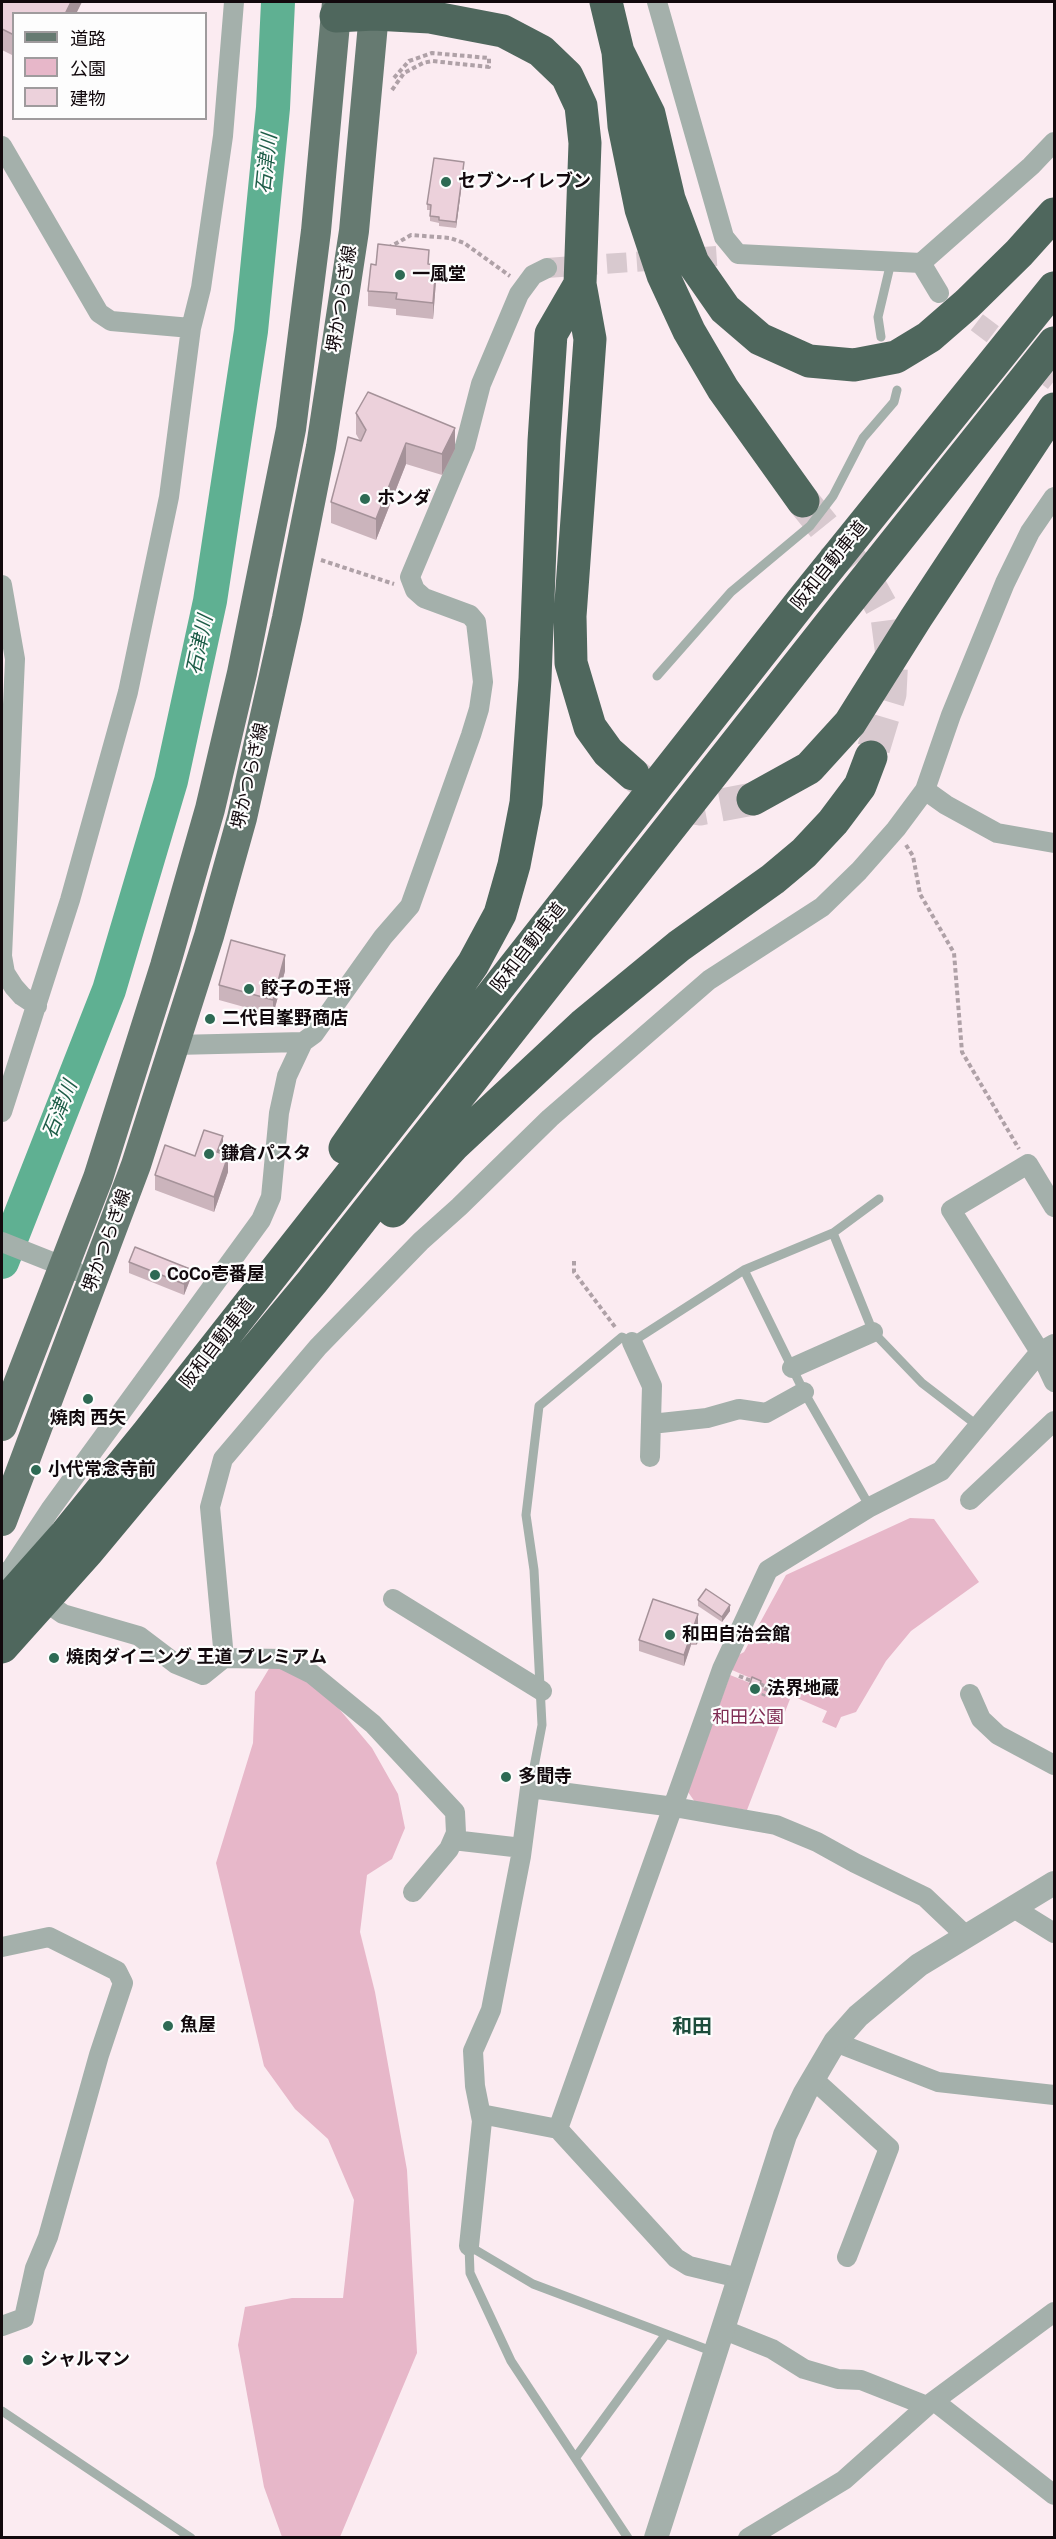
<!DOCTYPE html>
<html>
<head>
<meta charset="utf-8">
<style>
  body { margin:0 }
  #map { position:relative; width:1056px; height:2539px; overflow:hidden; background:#fbebf1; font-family:Roboto,"Noto Sans JP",sans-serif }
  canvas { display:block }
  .frame { position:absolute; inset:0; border:3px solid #12090d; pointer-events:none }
  .legend { position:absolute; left:12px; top:12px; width:195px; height:108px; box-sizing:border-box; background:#fdfdfd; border:2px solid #9f9b9d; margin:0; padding:8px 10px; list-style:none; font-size:18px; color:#12090d }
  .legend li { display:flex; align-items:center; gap:12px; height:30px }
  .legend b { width:30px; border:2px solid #9f9b9d }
</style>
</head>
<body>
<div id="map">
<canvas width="1056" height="2539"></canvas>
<div class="frame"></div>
<ul class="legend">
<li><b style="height:8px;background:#667a71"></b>道路</li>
<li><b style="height:16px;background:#e7b7c9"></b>公園</li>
<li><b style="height:16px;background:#ecd1db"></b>建物</li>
</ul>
</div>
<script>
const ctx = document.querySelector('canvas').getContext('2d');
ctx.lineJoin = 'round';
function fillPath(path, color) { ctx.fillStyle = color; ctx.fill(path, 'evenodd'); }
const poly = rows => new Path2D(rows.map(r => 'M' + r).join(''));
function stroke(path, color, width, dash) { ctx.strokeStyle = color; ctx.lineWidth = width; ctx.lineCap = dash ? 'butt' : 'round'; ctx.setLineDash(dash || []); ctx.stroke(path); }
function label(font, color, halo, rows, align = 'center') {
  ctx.font = font + ' Roboto,"Noto Sans JP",sans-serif'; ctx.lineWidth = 4.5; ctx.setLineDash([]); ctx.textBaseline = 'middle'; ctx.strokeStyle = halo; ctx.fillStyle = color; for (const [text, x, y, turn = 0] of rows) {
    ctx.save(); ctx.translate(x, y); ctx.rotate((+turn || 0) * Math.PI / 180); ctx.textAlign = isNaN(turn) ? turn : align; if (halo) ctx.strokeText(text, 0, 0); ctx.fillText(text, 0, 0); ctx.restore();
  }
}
fillPath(poly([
  [910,1518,934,1519,979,1582,911,1631,886,1661,856,1712,841,1717,836,1728,822,1722,827,1711,732,1670,737,1656,744,1652,786,1575],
  [273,1662,325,1692,372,1748,398,1794,405,1828,392,1859,367,1875,360,1932,375,1992,407,2170,417,2353,340,2537,282,2537,264,2487,238,2345,245,2307,292,2298,343,2298,354,2200,328,2139,295,2109,264,2066,216,1863,253,1743,255,1692],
  [730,1675,790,1699,747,1810,695,1802,688,1792]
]), '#e7b7c9');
stroke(poly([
  [2,1262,109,990,171,781,210,601,251,331,273,108,278,2]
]), '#5fb092', 34);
stroke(poly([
  [547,268,717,256],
  [953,304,1054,381]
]), '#d8c9cf', 20, [20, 10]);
stroke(poly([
  [803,501,866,579,887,617,892,655,890,694,871,757],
  [633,774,656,792,680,806,700,809,753,799]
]), '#d8c9cf', 33, [33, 16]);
stroke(poly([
  [392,90,404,73,423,63,432,61,489,67,489,58,432,53,409,61,393,79],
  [388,248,411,235,450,238,464,243,510,276],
  [321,560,394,584],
  [906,845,913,856,920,894,954,953,962,1052,1019,1149],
  [574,1261,574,1272,615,1327],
  [739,1676,767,1687,763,1696]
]), '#afa1a7', 4, [4.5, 3]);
stroke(poly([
  [881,337,878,317,891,262],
  [657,676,731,592,810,526,833,496,863,438,894,402,897,390],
  [879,1199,833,1233,873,1332,922,1383,978,1426],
  [744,1270,804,1392,870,1507],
  [530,1788,542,1725,534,1570,526,1515,539,1406,622,1337,632,1342,744,1270,833,1233],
  [469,2246,470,2273,511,2361,628,2538],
  [469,2246,533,2284,714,2352],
  [2,2411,191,2538],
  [576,2457,666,2334]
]), '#a4b0ab', 9);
stroke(poly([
  [657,2,724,237,738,254,921,263,1031,166,1054,142],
  [2,146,99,313,111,321,191,328],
  [921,263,939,293],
  [2,585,15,659,2,956,5,973,14,987,22,996,37,1006],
  [925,790,946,805,997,833,1054,843],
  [175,1045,303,1042,314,1034,383,937,410,906,471,735,479,709,483,682,476,622,470,615,424,598,415,590,410,577,465,446,481,384,519,294,533,275,547,268],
  [2,1112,70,900,128,692,169,497,191,328,201,288,223,136,234,2],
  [1054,1207,1028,1164,951,1210,1040,1352,1054,1382],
  [2,1242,75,1271],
  [632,1342,652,1386,650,1457],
  [792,1368,873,1332],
  [651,1424,707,1418,739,1409,766,1413,804,1392],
  [970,1500,1054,1421],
  [2,1572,63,1614,139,1636,176,1664,203,1675,224,1658,210,1507,223,1459,318,1347,421,1241,459,1207,550,1118,709,980,822,907,859,871,896,829,925,790,951,715,1005,583,1030,532,1054,497],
  [7,1575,50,1510,261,1220,271,1197,279,1113,287,1076,303,1042],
  [393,1599,542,1691],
  [224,1658,282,1659,312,1674,373,1724,455,1812,456,1833,449,1849,413,1892],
  [970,1694,981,1719,998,1735,1054,1765],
  [453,1840,522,1848],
  [1012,1907,1054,1933],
  [2,1947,49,1937,117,1971,123,1983,99,2055,48,2237,35,2268,24,2318,2,2326],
  [835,2042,938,2082,1054,2095],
  [813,2079,889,2148,847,2257],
  [481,2114,558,2129,676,2258,689,2266,739,2278],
  [558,2129,722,1669,768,1570,870,1507,941,1471,1040,1352,1054,1344],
  [469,2246,482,2121,475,2086,473,2051,491,2010,521,1856,530,1788,674,1807,776,1825,817,1842,855,1863,925,1897,965,1935],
  [722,2329,772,2349,804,2369,838,2379,861,2380,927,2406],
  [934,2401,1054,2495],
  [748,2538,844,2480,927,2406,1054,2312]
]), '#a4b0ab', 20);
stroke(poly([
  [656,2538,785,2135,805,2093,835,2042,858,2016,919,1965,1054,1883]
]), '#a4b0ab', 24);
stroke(poly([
  [2,1426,98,1178,165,966,210,809,242,673,291,429,316,231,337,2],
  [2,1521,136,1165,209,936,242,818,287,618,321,447,354,231,375,2]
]), '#667a71', 30);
stroke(poly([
  [606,2,618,52,624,126,641,209,663,275,689,331,723,389,803,501],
  [336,16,374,14,430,17,503,31,541,51,567,76,581,106,585,143,580,284,590,339,570,616,571,663,590,727,608,752,633,774],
  [618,52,649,114,669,199,693,263,725,309,760,339,809,361,854,365,896,357,929,337,967,304,1019,253,1054,214],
  [753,799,809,768,850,723,916,618,1054,409],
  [345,1148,473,964,500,914,514,865,526,803,535,679,544,441,551,334,580,284],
  [393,1211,453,1146,583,1025,679,946,773,879,804,853,833,822,860,786,871,757],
  [2,1606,66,1534,148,1433,801,602,1054,288],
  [2,1647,88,1551,312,1282,831,623,1054,343]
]), '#4f675d', 33);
fillPath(poly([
  [2,2,14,14,14,56,2,50],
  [464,168,456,228,439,226,439,223,430,221,430,210,427,210,427,204],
  [429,264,436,281,433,319,396,315,396,309,368,306,368,291,376,265],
  [356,413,455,449,442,475,406,464,376,540,331,523,331,502,360,441,356,434],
  [285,971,273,1015,219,1000,219,985],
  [223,1152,222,1154,228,1172,214,1212,155,1190,155,1175,195,1156],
  [129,1262,190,1280,184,1295,129,1273],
  [698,1600,730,1611,722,1622,698,1606],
  [698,1625,697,1628,700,1640,696,1645,691,1645,684,1666,639,1651,639,1640],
  [761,1686,758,1696,749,1692,749,1687]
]), '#cbb4bc');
fillPath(poly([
  [71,2,82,2,76,14,65,14],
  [464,162,464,168,456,228,456,222],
  [436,265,436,281,433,319,433,303],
  [455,428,455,449,442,475,442,454],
  [406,443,406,464,376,540,376,519],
  [285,955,285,971,273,1015,273,1000],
  [223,1136,223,1152,217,1167,217,1152],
  [228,1156,228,1172,214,1212,214,1197],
  [190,1269,190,1280,184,1295,184,1284],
  [730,1605,730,1611,722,1622,722,1617],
  [698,1614,698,1625,693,1640,691,1640,691,1645,684,1666,684,1655],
  [700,1634,700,1640,696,1645,696,1640],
  [761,1681,761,1686,758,1696,758,1691]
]), '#a59299');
const building = poly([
  [2,2,71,2,65,14,14,14,14,35,2,29,2,2],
  [434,158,464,162,456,222,439,220,439,217,430,216,431,205,427,204,434,158],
  [378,244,429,250,428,264,436,265,433,303,396,299,397,293,368,291,371,264,376,265,378,244],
  [368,392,455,428,442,454,406,443,376,519,331,502,348,437,361,441,366,430,356,413,368,392],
  [231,940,285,955,273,1000,219,985,231,940],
  [204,1130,223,1136,217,1152,228,1156,214,1197,155,1175,165,1145,195,1156,204,1130],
  [135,1247,190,1269,184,1284,129,1262,135,1247],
  [706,1589,730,1605,722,1617,698,1600,706,1589],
  [653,1599,698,1614,684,1655,639,1640,653,1599],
  [696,1626,700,1634,696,1640,691,1640,696,1626],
  [752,1677,761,1681,758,1691,749,1687,752,1677]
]);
fillPath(building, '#ecd1db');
stroke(building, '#a59299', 1.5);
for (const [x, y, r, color] of [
  [446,182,6,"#2e6a54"],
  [400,275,6,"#2e6a54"],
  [365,499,6,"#2e6a54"],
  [249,989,6,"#2e6a54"],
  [210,1019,6,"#2e6a54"],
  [209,1154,6,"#2e6a54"],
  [155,1275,6,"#2e6a54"],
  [88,1399,6,"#2e6a54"],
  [36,1470,6,"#2e6a54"],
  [670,1635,6,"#2e6a54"],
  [54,1658,6,"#2e6a54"],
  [755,1689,6,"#2e6a54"],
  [506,1777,6,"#2e6a54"],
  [168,2026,6,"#2e6a54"],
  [28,2360,6,"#2e6a54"]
]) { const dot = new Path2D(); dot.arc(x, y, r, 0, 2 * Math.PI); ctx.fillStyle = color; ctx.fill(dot); stroke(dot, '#fdfdfd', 2); }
label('bold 18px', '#12090d', '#fdfdfd', [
  ["セブン-イレブン",458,182],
  ["一風堂",412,275],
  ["ホンダ",377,499],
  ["餃子の王将",261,989],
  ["二代目峯野商店",222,1019],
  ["鎌倉パスタ",221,1154],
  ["CoCo壱番屋",167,1275],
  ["焼肉 西矢",88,1419,"center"],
  ["小代常念寺前",48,1470],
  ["和田自治会館",682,1635],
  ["焼肉ダイニング 王道 プレミアム",66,1658],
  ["法界地蔵",767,1689],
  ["多聞寺",518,1777],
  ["魚屋",180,2026],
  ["シャルマン",40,2360]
], 'left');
label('18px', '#12090d', '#fdfdfd', [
  ["堺かつらぎ線",343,299,-81],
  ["阪和自動車道",830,566,-51],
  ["堺かつらぎ線",251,776,-77],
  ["阪和自動車道",529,948,-52],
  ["堺かつらぎ線",108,1241,-70],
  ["阪和自動車道",218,1344,-52]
]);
label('18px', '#7f2c53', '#fdfdfd', [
  ["和田公園",748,1718]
]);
label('italic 20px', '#1e5d48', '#fdfdfd', [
  ["石津川",268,164,-84],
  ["石津川",201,645,-78],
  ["石津川",61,1110,-68]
]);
label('bold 20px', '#1c4c3b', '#fdfdfd', [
  ["和田",692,2028]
]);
</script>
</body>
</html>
